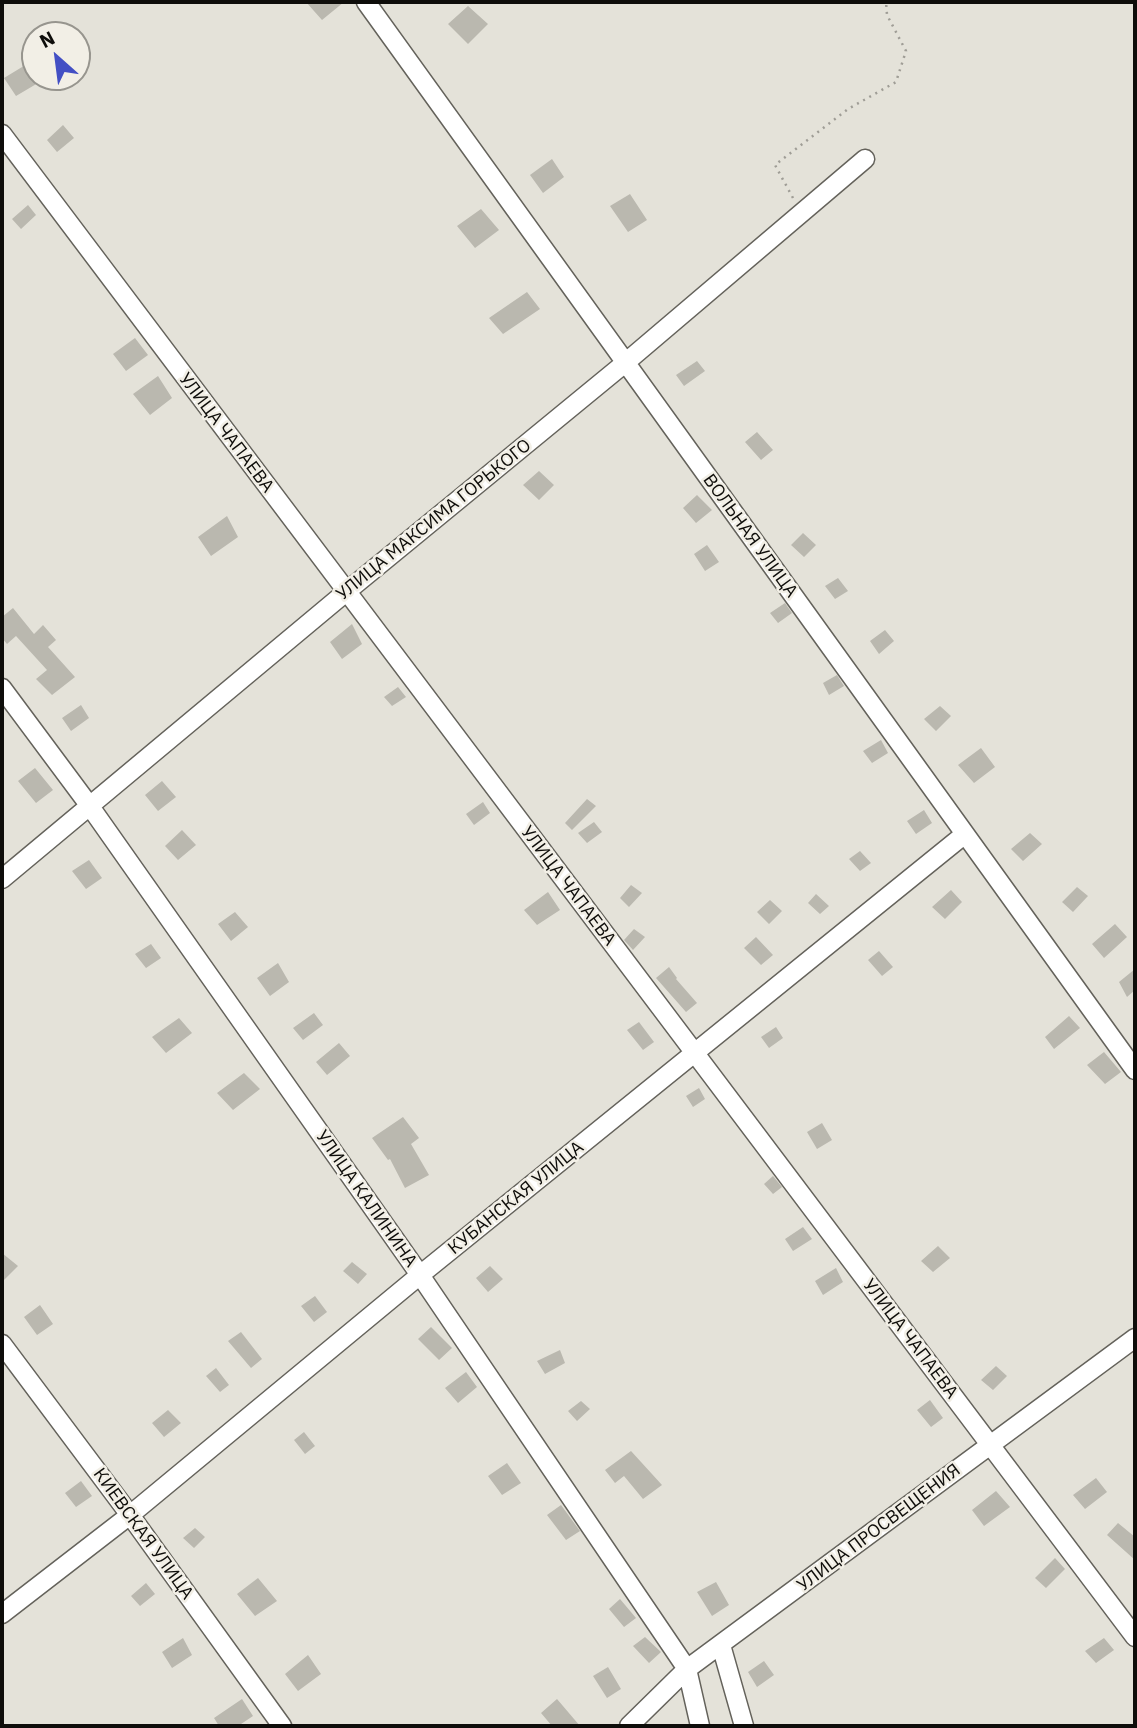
<!DOCTYPE html>
<html>
<head>
<meta charset="utf-8">
<style>
  body { margin:0 }
  #map { position:relative; width:1137px; height:1728px; overflow:hidden; background:#e4e2d9; font-family:"IBM Plex Sans",sans-serif }
  canvas { display:block }
  .frame { position:absolute; inset:0; border:4px solid #0e0d0a; pointer-events:none }
  .north { position:absolute; left:21px; top:21px; width:70px; height:70px; box-sizing:border-box; background:#f2efe6; border:2px solid #97958e; border-radius:50%; rotate:332deg; font-size:19px; font-weight:700; line-height:28px; text-align:center; color:#0e0d0a }
  .north::after { content:''; display:block; margin:auto; width:24px; height:32px; background:#434fc4; clip-path:polygon(50% 0,100% 100%,50% 72%,0 100%) }
</style>
</head>
<body>
<div id="map">
<canvas width="1137" height="1728"></canvas>
<div class="frame"></div>
<div class="north">N</div>
</div>
<script>
const ctx = document.querySelector('canvas').getContext('2d');
ctx.lineJoin = 'round';
function fillPath(path, color) { ctx.fillStyle = color; ctx.fill(path, 'evenodd'); }
const poly = rows => new Path2D(rows.map(r => 'M' + r).join(''));
function stroke(path, color, width, dash) { ctx.strokeStyle = color; ctx.lineWidth = width; ctx.lineCap = dash ? 'butt' : 'round'; ctx.setLineDash(dash || []); ctx.stroke(path); }
function label(font, color, halo, rows, align = 'center') {
  ctx.font = font + ' "IBM Plex Sans",sans-serif'; ctx.lineWidth = 5; ctx.setLineDash([]); ctx.textBaseline = 'middle'; ctx.strokeStyle = halo; ctx.fillStyle = color; for (const [text, x, y, turn = 0] of rows) {
    ctx.save(); ctx.translate(x, y); ctx.rotate((+turn || 0) * Math.PI / 180); ctx.textAlign = isNaN(turn) ? turn : align; if (halo) ctx.strokeText(text, 0, 0); ctx.fillText(text, 0, 0); ctx.restore();
  }
}
fillPath(poly([
  [306,2,344,2,322,20],
  [468,6,488,24,468,44,448,24],
  [27,64,38,83,16,96,4,78],
  [63,125,74,138,57,152,47,140],
  [552,159,564,177,543,193,530,175],
  [630,194,647,220,628,232,610,206],
  [28,205,36,215,21,229,12,219],
  [481,209,499,230,475,248,457,226],
  [527,292,540,309,503,334,489,318],
  [135,338,148,355,126,371,113,354],
  [697,361,705,371,684,386,676,375],
  [158,376,172,398,150,415,133,394],
  [757,432,773,450,761,460,745,442],
  [539,471,554,485,539,500,523,485],
  [697,495,712,510,696,523,683,508],
  [227,516,238,537,211,556,198,537],
  [803,533,816,545,804,557,791,545],
  [707,545,719,562,705,571,694,554],
  [838,578,848,591,835,599,825,586],
  [785,603,792,613,778,623,770,613],
  [13,608,34,634,43,625,56,640,48,647,75,677,52,695,36,679,47,670,16,636,7,644,2,638,2,617],
  [352,624,362,644,342,659,330,642],
  [885,630,894,641,879,654,870,641],
  [837,675,844,686,829,695,823,683],
  [398,687,406,697,392,706,384,697],
  [81,705,89,718,71,731,62,718],
  [940,706,951,716,936,731,924,719],
  [881,740,888,753,872,763,863,751],
  [981,748,995,767,974,783,958,765],
  [35,768,53,790,36,803,18,781],
  [162,781,176,797,158,811,145,795],
  [587,799,596,806,572,830,565,823],
  [483,802,490,813,474,825,466,814],
  [924,810,932,823,916,834,907,821],
  [594,822,602,832,587,843,578,833],
  [182,830,196,845,178,860,165,846],
  [1030,833,1042,844,1023,861,1011,849],
  [860,851,871,863,860,871,849,859],
  [89,860,102,878,86,889,72,871],
  [631,885,642,893,629,907,620,898],
  [1077,887,1088,896,1073,912,1062,902],
  [951,890,962,902,945,919,932,907],
  [548,892,560,910,537,925,524,910],
  [816,894,829,906,820,914,808,903],
  [770,900,782,911,769,924,757,912],
  [235,912,248,927,231,941,218,924],
  [1115,924,1127,937,1104,958,1092,944],
  [634,929,645,937,633,950,624,940],
  [756,937,773,955,761,965,744,948],
  [151,944,161,958,146,968,135,954],
  [879,951,893,967,882,976,868,960],
  [278,963,289,982,270,996,257,978],
  [669,967,677,978,676,979,697,1003,686,1012,656,978],
  [1135,969,1135,990,1127,997,1119,982],
  [314,1013,323,1025,303,1040,293,1028],
  [1069,1016,1080,1028,1054,1049,1045,1037],
  [179,1018,192,1033,166,1053,152,1037],
  [639,1022,654,1042,643,1050,627,1030],
  [776,1027,783,1038,769,1048,761,1037],
  [339,1043,350,1056,327,1075,316,1062],
  [1104,1052,1121,1072,1105,1084,1087,1065],
  [244,1073,260,1089,233,1110,217,1093],
  [699,1088,705,1099,693,1107,686,1096],
  [403,1117,419,1138,411,1144,429,1175,405,1188,390,1159,388,1160,372,1138],
  [822,1123,832,1140,817,1149,807,1132],
  [773,1176,782,1187,773,1194,764,1184],
  [803,1227,812,1239,793,1251,785,1239],
  [938,1246,950,1258,933,1272,921,1261],
  [2,1253,18,1266,2,1282],
  [352,1262,367,1274,358,1284,343,1271],
  [490,1266,503,1279,488,1292,476,1278],
  [836,1268,843,1282,823,1295,815,1281],
  [315,1296,327,1312,314,1322,301,1306],
  [40,1305,53,1324,37,1335,24,1317],
  [431,1327,452,1348,439,1360,418,1339],
  [241,1332,262,1359,251,1368,228,1341],
  [560,1350,565,1363,545,1374,537,1361],
  [996,1366,1007,1376,993,1390,981,1380],
  [216,1368,229,1385,220,1392,206,1376],
  [466,1372,477,1387,458,1403,445,1388],
  [930,1400,943,1418,931,1427,917,1410],
  [581,1401,590,1409,577,1421,568,1411],
  [168,1410,181,1423,164,1437,152,1423],
  [304,1432,315,1446,305,1454,294,1440],
  [631,1451,662,1485,643,1499,624,1476,615,1483,605,1470],
  [507,1463,521,1483,502,1495,488,1476],
  [1096,1478,1107,1492,1085,1509,1073,1495],
  [81,1481,92,1496,76,1507,65,1493],
  [996,1491,1010,1507,984,1526,972,1510],
  [561,1505,580,1531,566,1540,547,1515],
  [1118,1523,1135,1537,1135,1560,1107,1535],
  [195,1528,205,1537,194,1548,183,1538],
  [1055,1558,1065,1569,1046,1588,1035,1578],
  [258,1578,277,1601,255,1616,237,1594],
  [716,1582,729,1605,712,1616,697,1592],
  [146,1583,155,1594,140,1606,131,1596],
  [620,1599,636,1618,624,1627,609,1609],
  [645,1637,661,1652,649,1663,633,1646],
  [183,1638,192,1655,172,1668,162,1652],
  [1104,1638,1114,1650,1096,1663,1085,1651],
  [308,1655,321,1674,298,1691,285,1674],
  [764,1661,774,1675,757,1687,748,1672],
  [608,1667,621,1689,607,1698,593,1676],
  [242,1699,253,1716,238,1726,219,1726,214,1718],
  [557,1699,580,1726,552,1726,541,1713]
]), '#bab8af');
const street = poly([
  [366,2,1135,1070],
  [2,134,1135,1637],
  [2,688,89,805,420,1275,687,1669,700,1726],
  [2,879,346,592,625,363,865,159],
  [2,1344,130,1515,282,1726],
  [2,1614,130,1515,420,1275,965,834],
  [721,1645,744,1726],
  [629,1726,687,1669,1135,1338]
]);
stroke(street, '#64625b', 21);
stroke(poly([
  [793,198,775,165,848,109,896,82,906,51,887,15,886,2]
]), '#9f9d96', 2.5, [2, 5]);
stroke(street, '#fff', 18);
label('18px', '#0e0d0a', '#f2efe6', [
  ["УЛИЦА ЧАПАЕВА",226,433,53],
  ["УЛИЦА МАКСИМА ГОРЬКОГО",434,520,-39],
  ["ВОЛЬНАЯ УЛИЦА",750,536,54],
  ["УЛИЦА ЧАПАЕВА",568,886,53],
  ["КУБАНСКАЯ УЛИЦА",516,1198,-39],
  ["УЛИЦА КАЛИНИНА",366,1199,55],
  ["УЛИЦА ЧАПАЕВА",910,1339,53],
  ["УЛИЦА ПРОСВЕЩЕНИЯ",879,1528,-37],
  ["КИЕВСКАЯ УЛИЦА",143,1534,54]
]);
</script>
</body>
</html>
